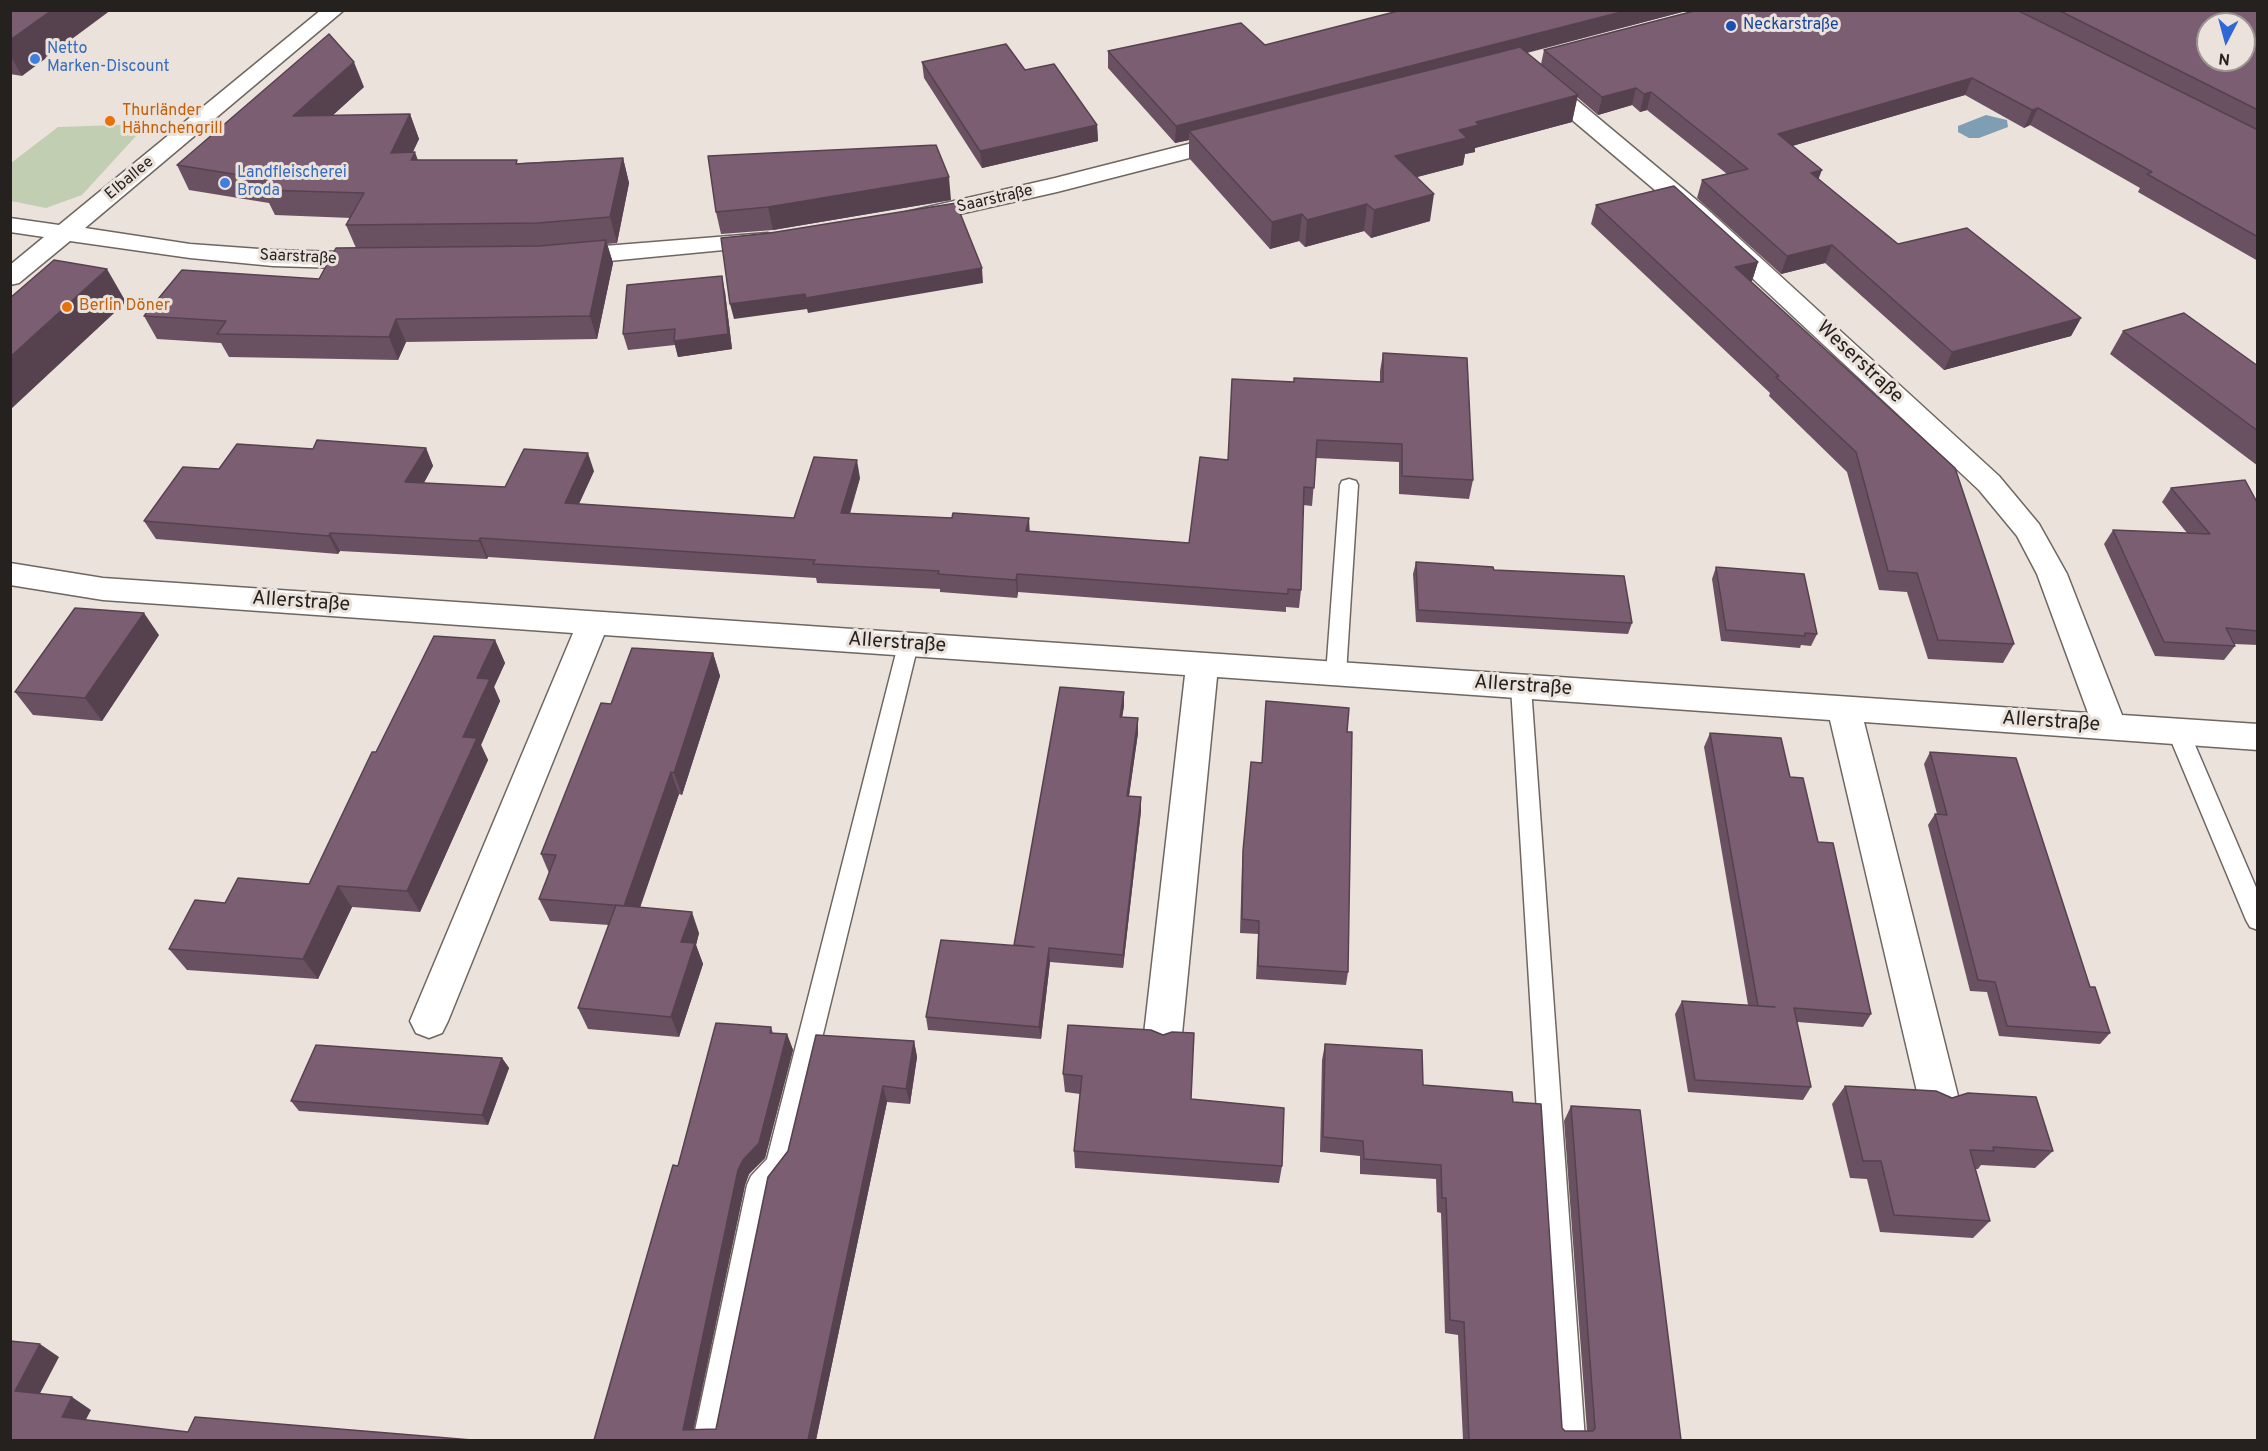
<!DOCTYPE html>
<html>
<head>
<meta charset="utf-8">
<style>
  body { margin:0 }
  #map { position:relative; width:2268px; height:1451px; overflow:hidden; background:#ebe2dc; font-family:Overpass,sans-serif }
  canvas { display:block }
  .frame { position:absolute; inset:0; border:12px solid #25211f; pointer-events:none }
  .north { position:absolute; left:2196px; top:12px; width:60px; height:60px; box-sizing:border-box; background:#ebe2dc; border:2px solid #9c9590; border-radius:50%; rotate:186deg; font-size:16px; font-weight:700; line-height:24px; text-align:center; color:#25211f }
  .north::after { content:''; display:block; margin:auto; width:21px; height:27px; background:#2e68d6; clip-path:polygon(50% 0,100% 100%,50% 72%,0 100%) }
</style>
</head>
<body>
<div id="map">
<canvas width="2268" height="1451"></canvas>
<div class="frame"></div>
<div class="north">N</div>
</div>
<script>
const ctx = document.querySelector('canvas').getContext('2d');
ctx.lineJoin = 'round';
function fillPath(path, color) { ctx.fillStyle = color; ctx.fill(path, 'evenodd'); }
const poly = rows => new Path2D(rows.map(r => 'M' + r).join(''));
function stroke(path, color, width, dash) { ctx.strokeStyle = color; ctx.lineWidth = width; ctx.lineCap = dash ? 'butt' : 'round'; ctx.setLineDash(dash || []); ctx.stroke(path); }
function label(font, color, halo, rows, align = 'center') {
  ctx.font = font + ' Overpass,sans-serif'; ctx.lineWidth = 6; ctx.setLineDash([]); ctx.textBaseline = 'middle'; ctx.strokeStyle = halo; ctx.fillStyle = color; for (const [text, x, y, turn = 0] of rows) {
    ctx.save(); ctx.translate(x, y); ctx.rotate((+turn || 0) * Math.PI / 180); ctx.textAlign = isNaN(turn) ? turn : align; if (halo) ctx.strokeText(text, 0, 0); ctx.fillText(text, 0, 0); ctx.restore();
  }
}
fillPath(poly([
  [147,124,82,195,46,208,11,201,11,163,58,127]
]), '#c2ceb2');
fillPath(poly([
  [1986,115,2007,120,2008,127,1979,138,1969,138,1958,132,1958,126]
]), '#7f9eb4');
const lane = poly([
  [1349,479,1356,481,1358,485,1346,674,1343,679,1336,682,1329,679,1326,674,1340,485,1342,481,1349,479],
  [908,638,915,640,918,645,791,1165,772,1191,721,1440,693,1440,747,1185,751,1176,767,1159,898,645,901,640,908,638],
  [1521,679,1528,682,1531,687,1585,1440,1557,1440,1511,687,1514,682,1521,679],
  [2178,723,2185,725,2189,731,2258,892,2258,930,2250,927,2246,920,2167,731,2171,725,2178,723]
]);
const street = poly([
  [321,10,344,10,85,228,190,244,273,250,375,253,384,256,388,261,384,266,375,269,273,266,190,258,70,241,19,283,10,285,10,265,44,237,10,232,10,218,59,225,321,10],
  [1540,74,1548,76,1706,208,1999,476,2039,524,2067,574,2122,715,2258,724,2258,750,1864,722,1958,1096,1952,1109,1938,1114,1924,1109,1918,1096,1830,720,1217,677,1182,1034,1177,1046,1163,1051,1149,1046,1144,1034,1185,675,604,635,448,1021,442,1033,429,1038,416,1033,410,1021,573,633,103,600,10,585,10,563,103,578,2088,713,2037,574,2017,536,1979,490,1688,218,1532,86,1529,81,1532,76,1540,74],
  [1232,133,1240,135,1244,140,1240,145,1057,192,915,224,906,222,903,217,906,212,1055,178,1232,133],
  [767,233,776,235,779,240,776,245,567,265,558,262,554,257,558,252,567,249,767,233]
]);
stroke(lane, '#6e6661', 3);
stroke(street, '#6e6661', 3);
fillPath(lane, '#fff');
fillPath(street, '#fff');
fillPath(poly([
  [10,10,22,76,10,74],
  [1402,10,1690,10,1527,53,1541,64,1544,50,2067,35,2018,10,2258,10,2258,261,2138,192,2140,188,2030,125,2024,128,1965,95,1792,146,1819,179,1898,244,2081,318,2071,336,1944,370,1825,263,1781,274,1697,198,1702,180,1727,174,1647,110,1640,112,1632,105,1598,115,1577,97,1572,122,1475,148,1475,152,1465,154,1463,165,1416,177,1430,221,1371,238,1364,231,1305,247,1299,241,1270,249,1189,158,1189,140,1175,143,1108,68,1108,51,1265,45],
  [922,62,1025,70,1097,125,1098,141,982,168,924,78],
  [364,87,332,116,410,114,419,139,412,152,417,160,519,163,623,158,629,183,617,243,607,244,613,263,597,339,406,342,398,360,229,357,221,343,157,339,144,316,319,279,356,248,346,225,351,218,275,215,269,203,189,190,177,165],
  [708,156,951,200,773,230,721,234,716,212],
  [1596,205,1758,262,1752,281,1750,281,2014,644,2003,663,1928,659,1907,592,1879,590,1847,472,1769,396,1770,393,1591,224],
  [725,292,732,349,678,357,675,345,628,350,623,334],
  [2123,331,2258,366,2258,466,2110,354],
  [1383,353,1473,480,1469,499,1399,494,1399,462,1316,458,1312,506,1303,505,1301,590,1299,608,1286,607,1286,612,1018,592,1017,598,940,592,940,589,817,583,816,578,488,557,487,559,340,551,338,554,156,539,144,521,219,469,313,449,426,448,433,466,424,483,505,487,594,471,579,504,794,518,860,478,850,514,1030,532,1189,543,1228,460,1294,382,1380,382,1380,371],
  [2171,488,2258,504,2258,645,2234,644,2235,646,2224,660,2155,656,2104,544,2113,530,2187,533,2162,502],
  [1416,562,1494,570,1632,623,1628,634,1416,622,1413,574],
  [1716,567,1817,634,1811,646,1801,645,1800,648,1721,641,1712,579],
  [159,635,102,721,33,715,15,692],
  [495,640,505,663,494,687,500,701,481,745,488,760,420,912,352,907,318,979,187,970,169,949,225,903,309,884,376,752],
  [713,653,720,676,682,795,679,794,640,908,699,933,696,945,703,964,679,1037,588,1029,578,1008,609,925,550,921,539,899,549,873,541,854,611,704],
  [1124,706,1122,717,1138,733,1129,796,1141,811,1123,968,1050,962,1041,1039,928,1030,926,1017,1014,946],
  [1347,732,1348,972,1346,985,1256,979,1258,934,1240,933,1242,864,1251,762,1261,763],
  [1710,733,1790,777,1871,1014,1863,1027,1797,1022,1811,1087,1803,1100,1688,1092,1675,1014,1682,1001,1748,1005,1704,747],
  [1930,752,2090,987,2110,1033,2100,1044,1999,1036,1987,992,1970,991,1928,825,1935,814,1937,814,1924,764],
  [1068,1025,1191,1099,1282,1166,1279,1183,1075,1168,1074,1151,1080,1094,1065,1092,1063,1074],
  [771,1027,773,1033,787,1034,793,1050,765,1158,749,1174,745,1185,694,1429,716,1429,768,1177,914,1041,917,1057,910,1104,887,1102,816,1440,594,1440,678,1166],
  [1325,1044,1423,1085,1513,1102,1562,1428,1565,1431,1587,1431,1564,1121,1571,1106,1681,1440,1463,1440,1458,1335,1445,1333,1441,1213,1437,1212,1436,1179,1360,1174,1360,1156,1320,1152,1322,1060],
  [502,1058,509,1068,488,1125,299,1111,291,1101],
  [1845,1086,2053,1151,2035,1168,1981,1165,1978,1169,1975,1169,1990,1221,1973,1238,1880,1232,1867,1179,1850,1178,1832,1104]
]), '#6a5161');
fillPath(poly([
  [52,10,111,10,22,76,10,55,10,40],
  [1629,10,1690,10,1196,138,1189,131,1189,140,1175,143,1176,126],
  [354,62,364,87,304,141,293,116],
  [1972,78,1965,95,1772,152,1778,134],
  [1636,88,1632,105,1598,115,1602,97],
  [1651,92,1647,110,1640,112,1644,94],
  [1578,95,1572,122,1475,148,1475,152,1465,154,1463,165,1391,184,1395,156,1459,130,1476,122],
  [2038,108,2030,125,2024,128,2032,110],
  [410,114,419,139,401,178,391,153],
  [1097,125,1098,141,982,168,980,151],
  [415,152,424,177,411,160],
  [623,158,629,183,617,243,610,217],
  [1822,170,1815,188,1811,173],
  [949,177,951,200,773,230,768,207],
  [1434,194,1430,221,1371,238,1374,210],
  [1367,204,1364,231,1305,247,1307,220],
  [1302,214,1299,241,1270,249,1272,222],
  [606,240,613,263,597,339,590,316],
  [1832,245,1825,263,1781,274,1787,256],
  [1758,262,1752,281,1729,286,1735,267],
  [982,268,983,283,808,313,807,309,734,319,730,304],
  [107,269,126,302,10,410,10,357],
  [722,276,725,292,732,349,678,357,674,341],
  [2081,318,2071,336,1944,370,1952,352],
  [396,319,406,342,398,360,389,337],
  [426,448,433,466,414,500,405,482],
  [588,453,594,471,571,521,565,503],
  [857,460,860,478,844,531,841,513],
  [1029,518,1030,536,1026,531],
  [330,533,340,551,338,554,329,536],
  [480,538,488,557,487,559,479,541],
  [1017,574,1018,592,1017,598,1016,580],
  [144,613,159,635,102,721,85,698],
  [495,640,505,663,494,687,500,701,481,745,488,760,420,912,407,891,463,737,477,678],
  [713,653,720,676,682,795,674,773],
  [1124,692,1124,706,1120,731,1120,717],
  [1138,718,1138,733,1127,810,1127,796],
  [671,772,679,794,633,927,624,906],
  [1141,797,1141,811,1123,968,1123,955],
  [338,886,352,907,318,979,303,959],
  [692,912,699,933,696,945,703,964,679,1037,671,1017,681,942],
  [1049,948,1050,962,1041,1039,1039,1027],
  [787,1034,793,1050,765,1158,749,1174,745,1185,691,1440,683,1430,738,1170,743,1160],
  [914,1041,917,1057,910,1104,906,1089],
  [502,1058,509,1068,488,1125,482,1115],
  [883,1086,887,1102,816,1440,808,1440],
  [40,1344,59,1357,35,1403,15,1391],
  [72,1397,91,1410,81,1429,62,1417]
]), '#56424f');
const building = poly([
  [10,10,52,10,10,40,10,10],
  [1402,10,1629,10,1176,126,1108,51,1241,23,1265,45,1402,10],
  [1698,10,2017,10,2258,130,2258,237,2147,174,2152,172,2038,108,2032,110,1972,78,1778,134,1822,170,1811,173,1898,244,1967,228,2081,318,1952,352,1832,245,1787,256,1702,180,1748,169,1651,92,1644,94,1636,88,1602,97,1544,50,1698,10],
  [2058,10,2258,10,2258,110,2058,10],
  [2208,24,2244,24,2244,60,2208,60,2208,24],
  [329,34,354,62,293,116,410,114,391,153,415,152,411,160,517,160,516,164,623,158,610,217,538,223,346,225,364,193,263,190,270,180,177,165,329,34],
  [1006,44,1025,70,1054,64,1097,125,980,151,922,62,1006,44],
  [1520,47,1578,95,1476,122,1479,125,1459,130,1467,138,1395,156,1434,194,1374,210,1367,204,1307,220,1302,214,1272,222,1189,131,1520,47],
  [936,145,949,177,768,207,716,212,708,156,936,145],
  [1674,186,1758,262,1735,267,1955,468,2014,644,1938,640,1917,573,1888,571,1856,452,1776,377,1779,376,1596,205,1674,186],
  [956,203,982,268,806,298,805,294,730,304,721,238,770,233,956,203],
  [606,240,590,316,396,319,389,337,217,334,226,321,144,316,182,270,319,279,336,248,539,246,606,240],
  [54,260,107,269,10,357,10,298,54,260],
  [722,276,728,334,674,341,675,329,623,334,627,285,722,276],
  [2184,313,2258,366,2258,431,2123,331,2184,313],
  [1383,353,1467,358,1473,480,1402,476,1402,444,1317,440,1314,488,1304,487,1301,590,1288,589,1288,594,1017,574,1016,580,938,574,939,571,813,564,815,560,480,538,479,541,330,533,329,536,144,521,183,467,219,469,237,444,313,449,317,440,426,448,405,482,505,487,524,449,588,453,565,503,794,518,814,457,857,460,841,513,952,518,953,513,1029,518,1026,531,1189,543,1200,457,1228,460,1232,379,1294,382,1294,378,1383,382,1383,353],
  [2245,480,2258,504,2258,631,2226,628,2235,646,2164,642,2113,530,2210,534,2171,488,2245,480],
  [1416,562,1493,567,1494,570,1624,576,1632,623,1418,610,1416,562],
  [1716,567,1804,574,1817,634,1805,633,1805,636,1726,630,1716,567],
  [75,608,144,613,85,698,15,692,75,608],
  [434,636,495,640,477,678,490,679,463,737,477,738,407,891,338,886,303,959,169,949,195,900,225,903,238,878,309,884,372,752,376,752,434,636],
  [632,648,713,653,674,773,671,772,624,906,539,899,556,855,541,854,601,703,611,704,632,648],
  [1060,687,1124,692,1120,717,1138,718,1127,796,1141,797,1123,955,1049,948,1039,1027,926,1017,941,940,1034,947,1014,945,1060,687],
  [1266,701,1349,708,1347,732,1352,732,1348,972,1258,966,1259,921,1242,919,1243,851,1251,762,1262,763,1266,701],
  [1710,733,1781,738,1790,777,1803,778,1818,842,1833,843,1871,1014,1794,1008,1811,1087,1695,1080,1682,1001,1775,1007,1758,1006,1710,733],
  [1930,752,2016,758,2090,987,2095,987,2110,1033,2007,1026,1995,982,1978,980,1935,814,1947,815,1930,752],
  [616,905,692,912,681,942,695,943,671,1017,578,1008,616,905],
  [716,1023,771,1027,770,1033,787,1034,759,1143,743,1160,738,1170,683,1430,716,1429,768,1177,788,1151,816,1035,914,1041,906,1089,883,1086,808,1440,594,1440,673,1165,678,1166,716,1023],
  [1068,1025,1151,1030,1163,1035,1172,1032,1194,1033,1191,1099,1284,1108,1282,1166,1074,1151,1082,1076,1063,1074,1068,1025],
  [1325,1044,1422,1050,1423,1085,1512,1092,1513,1102,1541,1104,1562,1428,1565,1431,1593,1431,1595,1428,1571,1106,1640,1110,1681,1440,1469,1440,1464,1322,1450,1320,1446,1198,1442,1198,1441,1165,1364,1159,1363,1141,1323,1137,1325,1044],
  [316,1045,502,1058,482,1115,291,1101,316,1045],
  [1845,1086,1936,1091,1952,1098,1968,1093,2036,1097,2053,1151,1993,1147,1994,1151,1970,1150,1990,1221,1894,1215,1881,1161,1863,1161,1845,1086],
  [10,1341,40,1344,15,1391,72,1397,62,1417,188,1432,195,1417,472,1440,10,1440,10,1341]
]);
fillPath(building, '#7b5e71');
stroke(building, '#56424f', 1.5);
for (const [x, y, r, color] of [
  [1731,26,6,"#1a4fb4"],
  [35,59,6,"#3f7fe0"],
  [110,121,6,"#e8710a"],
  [225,183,6,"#3f7fe0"],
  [67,307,6,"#e8710a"]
]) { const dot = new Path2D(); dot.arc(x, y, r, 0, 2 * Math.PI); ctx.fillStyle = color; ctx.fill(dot); stroke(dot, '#ebe2dc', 2); }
label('16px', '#164399', '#ebe2dc', [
  ["Neckarstraße",1743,26]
], 'left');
label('16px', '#366cbe', '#ebe2dc', [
  ["Netto",47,50],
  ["Marken-Discount",47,68],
  ["Landfleischerei",237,174],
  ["Broda",237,192]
], 'left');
label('16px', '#c56008', '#ebe2dc', [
  ["Thurländer",122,112],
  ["Hähnchengrill",122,130],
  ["Berlin Döner",79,307]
], 'left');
label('16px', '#25211f', '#ebe2dc', [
  ["Elballee",130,179,-40],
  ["Saarstraße",995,200,-13],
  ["Saarstraße",298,258,3]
]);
label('20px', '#25211f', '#ebe2dc', [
  ["Weserstraße",1859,363,43],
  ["Allerstraße",301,603,4],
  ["Allerstraße",897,644,4],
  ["Allerstraße",1523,687,4],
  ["Allerstraße",2051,723,4]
]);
</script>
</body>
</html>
